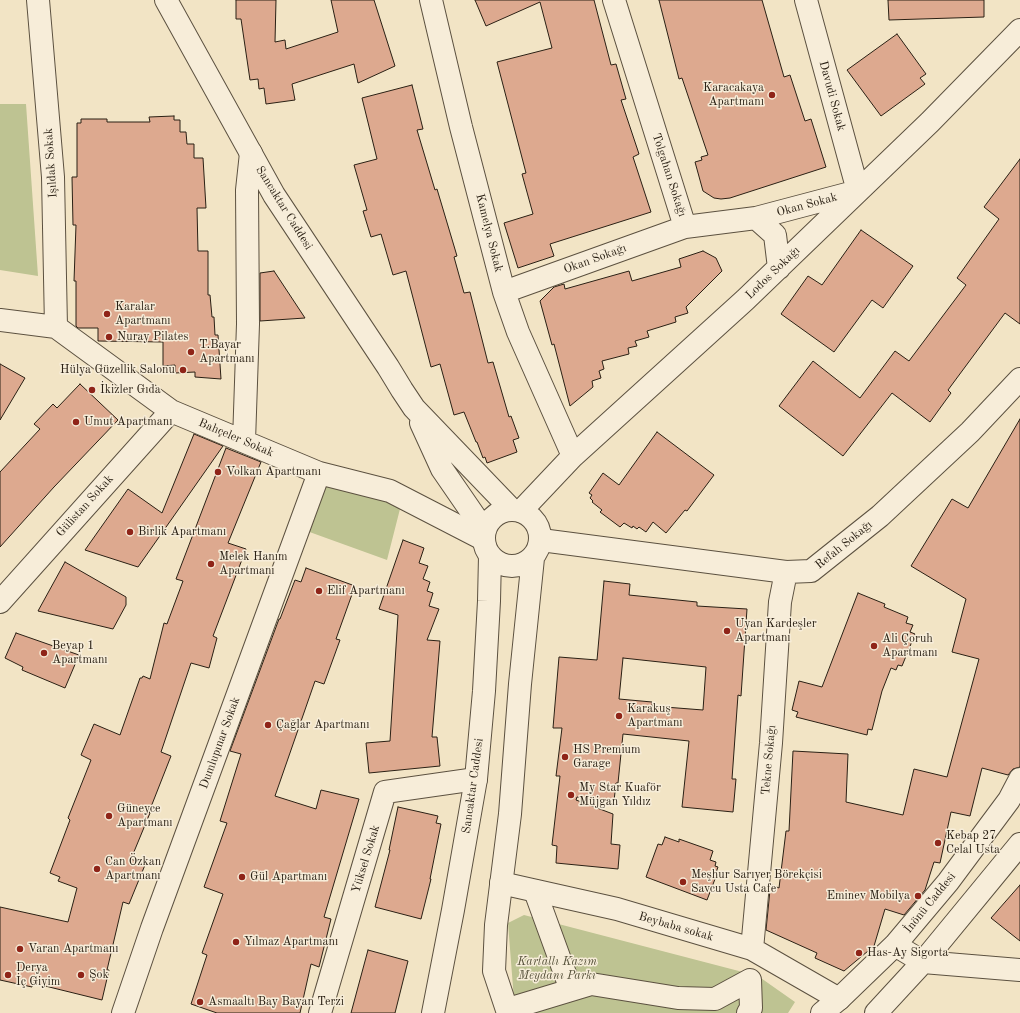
<!DOCTYPE html>
<html>
<head>
<meta charset="utf-8">
<style>
  body { margin:0 }
  canvas { display:block; background:#f2e4c5 }
</style>
</head>
<body>
<canvas width="1020" height="1013"></canvas>
<script>
const ctx = document.querySelector('canvas').getContext('2d');
ctx.lineJoin = 'round';
function fillPath(path, color) { ctx.fillStyle = color; ctx.fill(path, 'evenodd'); }
const poly = rows => new Path2D(rows.map(r => 'M' + r).join(''));
function stroke(path, color, width, dash) { ctx.strokeStyle = color; ctx.lineWidth = width; ctx.lineCap = dash ? 'butt' : 'round'; ctx.setLineDash(dash || []); ctx.stroke(path); }
function label(font, color, halo, rows, align = 'center') {
  ctx.font = font + ' "Old Standard TT",serif'; ctx.lineWidth = 3; ctx.setLineDash([]); ctx.textBaseline = 'middle'; ctx.strokeStyle = halo; ctx.fillStyle = color; for (const [text, x, y, turn = 0] of rows) {
    ctx.save(); ctx.translate(x, y); ctx.rotate((+turn || 0) * Math.PI / 180); ctx.textAlign = isNaN(turn) ? turn : align; if (halo) ctx.strokeText(text, 0, 0); ctx.fillText(text, 0, 0); ctx.restore();
  }
}
fillPath(poly([
  [0,104,26,104,38,276,0,270],
  [321,480,401,505,387,560,304,530],
  [524,915,758,976,795,1002,788,1013,515,1013,508,923]
]), '#bec392');
const building = poly([
  [236,0,276,0,275,42,285,40,286,49,338,32,331,0,374,0,395,66,358,83,354,64,292,84,295,100,266,104,264,88,259,89,258,79,250,80,241,19,236,19,236,0],
  [475,0,594,0,611,65,616,64,626,99,621,100,639,154,633,157,651,212,550,244,554,256,518,268,504,223,533,214,522,174,526,173,497,62,552,48,540,2,486,26,475,0],
  [659,0,762,0,784,77,790,75,805,121,811,119,826,167,730,198,721,199,714,198,703,191,695,162,702,160,701,157,708,155,682,78,679,79,659,0],
  [888,0,984,0,984,17,889,20,888,0],
  [897,34,926,74,920,78,925,84,881,116,847,70,897,34],
  [412,85,423,129,417,130,435,190,437,189,457,256,454,257,464,293,470,292,488,363,493,362,509,417,511,416,519,438,513,440,517,452,487,463,485,457,483,458,477,442,476,442,464,412,454,415,440,364,431,367,406,271,393,275,381,234,371,237,363,211,367,210,354,165,377,159,362,98,412,85],
  [174,116,174,120,180,120,180,132,186,132,187,144,194,144,194,158,203,158,206,208,197,208,198,251,208,251,208,295,210,295,212,317,214,317,215,335,218,335,221,379,195,377,195,372,175,373,175,365,163,366,163,342,98,341,98,328,78,328,76,326,76,281,74,281,76,225,73,225,72,177,77,177,77,123,81,123,81,119,107,119,107,122,150,122,149,117,174,116],
  [1020,159,1020,324,1005,313,948,390,951,393,930,422,892,393,843,456,779,406,813,361,860,398,895,351,909,361,966,285,957,278,999,219,984,207,1020,159],
  [861,230,913,266,883,308,872,300,834,352,781,314,808,276,822,285,861,230],
  [703,251,716,258,722,271,686,307,688,313,675,317,676,322,647,331,649,337,635,341,637,346,628,348,629,354,602,361,604,369,599,371,601,378,592,381,593,387,570,406,554,344,552,345,540,301,554,287,564,284,565,289,629,271,632,281,681,267,679,259,703,251],
  [274,271,305,318,260,321,260,273,274,271],
  [0,364,25,378,0,420,0,364],
  [80,384,118,420,54,487,0,547,0,472,40,429,34,424,53,404,57,408,80,384],
  [1020,419,1020,767,1013,769,1008,775,982,768,970,816,951,812,940,863,934,862,925,890,904,915,885,909,874,946,844,971,815,958,817,953,766,930,770,890,772,885,779,888,786,831,789,831,793,751,848,754,846,802,903,815,914,769,947,777,979,659,952,652,966,599,911,566,952,499,968,508,1020,419],
  [657,432,714,475,687,511,685,510,666,533,653,522,646,532,639,527,637,529,633,526,632,528,624,523,620,527,600,512,602,510,592,502,593,501,590,498,592,495,589,493,603,473,619,485,657,432],
  [194,434,223,446,138,567,85,550,128,489,162,513,194,434],
  [226,448,261,462,228,543,246,549,213,636,217,638,209,668,191,663,161,752,171,756,149,812,150,813,131,859,145,865,129,904,123,902,107,970,109,970,102,1000,33,983,32,987,0,980,0,907,68,922,77,888,58,881,60,877,50,873,70,820,68,818,91,760,81,755,94,724,120,735,140,678,142,678,143,676,150,679,164,623,167,624,183,581,176,579,226,448],
  [403,540,424,548,419,563,428,566,423,579,430,582,427,591,433,593,429,606,439,609,427,640,440,641,432,737,437,737,440,766,369,773,366,743,390,741,398,615,379,609,403,540],
  [65,562,126,597,126,605,113,629,38,611,65,562],
  [306,568,355,586,336,639,340,640,324,684,315,681,275,796,316,809,321,790,359,799,324,917,331,919,319,967,311,964,300,1013,217,1013,191,1004,207,955,202,953,223,894,204,887,227,823,220,821,241,754,230,751,279,619,280,619,295,580,301,582,306,568],
  [604,581,630,584,629,595,697,602,697,606,747,609,741,696,738,695,732,779,736,779,733,812,682,807,689,741,623,734,618,783,616,783,614,801,577,797,576,800,613,814,611,844,620,845,618,869,556,863,557,846,552,845,560,776,556,776,562,728,553,728,559,657,597,660,604,581],
  [623,658,706,667,703,710,652,706,652,702,619,699,623,658],
  [858,593,885,604,884,607,908,617,906,623,913,625,910,632,915,634,902,666,898,665,896,670,891,668,882,691,872,730,868,729,867,735,796,717,798,712,792,710,799,681,822,687,858,593],
  [16,633,79,655,65,688,22,670,23,667,5,658,16,633],
  [398,807,438,816,436,823,441,824,430,879,431,879,421,919,375,907,390,850,389,850,398,807],
  [665,837,679,842,679,839,713,851,710,860,716,862,715,866,718,867,714,878,715,879,707,900,646,877,658,844,662,845,665,837],
  [1020,885,1020,941,991,918,1020,885],
  [368,950,408,961,395,1013,351,1013,368,950]
]);
fillPath(building, '#dda98f');
stroke(building, '#2a2014', 1);
const pedestrian = poly([
  [535,891,571,990],
  [515,1007,591,984,678,998,715,999,750,980,751,1008,748,1013]
]);
const minor = poly([
  [38,0,53,177,56,327],
  [431,0,461,127,504,292,518,332,573,456],
  [614,0,685,227,756,218,775,235,779,268],
  [756,218,858,191,806,0],
  [504,292,685,227],
  [0,320,56,327,171,411,319,473,390,491,483,539],
  [244,441,248,324,247,190,251,153],
  [521,511,573,456,745,300,930,122,1020,30],
  [541,540,786,572,811,571,880,516,970,432,1020,379],
  [0,602,171,411],
  [501,883,617,909,752,949,839,999],
  [752,949,771,743,780,602,786,572],
  [123,1013,152,928,319,473],
  [320,1013,385,792,476,779]
]);
const tertiary = poly([
  [166,0,274,195,388,367,402,390,414,408,512,510],
  [421,423,442,469,484,530],
  '484 538a28 28 0 1 1 56 0a28 28 0 1 1-56 0Z',
  [895,945,923,962,1020,970],
  [433,1013,453,910,476,779,484,691,489,601,490,556],
  [508,1013,494,971,496,925,510,814,520,684,533,558],
  [822,1013,839,999,895,945,948,882,1009,800,1020,779],
  [876,1013,923,962,1020,844]
]);
stroke(pedestrian, '#5c5140', 24);
stroke(minor, '#5c5140', 24);
stroke(tertiary, '#5c5140', 24);
stroke(pedestrian, '#f7edd9', 22);
stroke(minor, '#f7edd9', 22);
stroke(tertiary, '#f7edd9', 22);
for (const [x, y, r, color] of [
  [772,95,4,"#8f2418"],
  [107,314,4,"#8f2418"],
  [109,337,4,"#8f2418"],
  [191,352,4,"#8f2418"],
  [183,370,4,"#8f2418"],
  [92,390,4,"#8f2418"],
  [76,422,4,"#8f2418"],
  [218,472,4,"#8f2418"],
  [130,532,4,"#8f2418"],
  [211,564,4,"#8f2418"],
  [319,591,4,"#8f2418"],
  [727,631,4,"#8f2418"],
  [874,646,4,"#8f2418"],
  [44,653,4,"#8f2418"],
  [619,716,4,"#8f2418"],
  [268,725,4,"#8f2418"],
  [565,757,4,"#8f2418"],
  [571,795,4,"#8f2418"],
  [109,816,4,"#8f2418"],
  [938,843,4,"#8f2418"],
  [97,869,4,"#8f2418"],
  [242,877,4,"#8f2418"],
  [683,882,4,"#8f2418"],
  [918,896,4,"#8f2418"],
  [236,942,4,"#8f2418"],
  [20,949,4,"#8f2418"],
  [859,953,4,"#8f2418"],
  [8,975,4,"#8f2418"],
  [81,975,4,"#8f2418"],
  [200,1002,4,"#8f2418"]
]) { const dot = new Path2D(); dot.arc(x, y, r, 0, 2 * Math.PI); ctx.fillStyle = color; ctx.fill(dot); stroke(dot, '#f7edd9', 1.5); }
label('12px', '#2a2014', '#f7edd9', [
  ["Karacakaya",764,88,"right"],
  ["Apartmanı",764,102,"right"],
  ["Karalar",115,307],
  ["Apartmanı",115,321],
  ["Nuray Pilates",117,337],
  ["T.Bayar",199,345],
  ["Apartmanı",199,359],
  ["Hülya Güzellik Salonu",175,370,"right"],
  ["İkizler Gıda",100,390],
  ["Umut Apartmanı",84,422],
  ["Volkan Apartmanı",226,472],
  ["Birlik Apartmanı",138,532],
  ["Melek Hanım",219,557],
  ["Apartmanı",219,571],
  ["Elif Apartmanı",327,591],
  ["Uyan Kardeşler",735,624],
  ["Apartmanı",735,638],
  ["Ali Çoruh",882,639],
  ["Apartmanı",882,653],
  ["Beyap 1",52,646],
  ["Apartmanı",52,660],
  ["Karakuş",627,709],
  ["Apartmanı",627,723],
  ["Çağlar Apartmanı",276,725],
  ["HS Premium",573,750],
  ["Garage",573,764],
  ["My Star Kuaför",579,788],
  ["Müjgan Yıldız",579,802],
  ["Güneyce",117,809],
  ["Apartmanı",117,823],
  ["Kebap 27",946,836],
  ["Celal Usta",946,850],
  ["Can Özkan",105,862],
  ["Apartmanı",105,876],
  ["Meşhur Sarıyer Börekçisi",691,875],
  ["Savcu Usta Cafe",691,889],
  ["Gül Apartmanı",250,877],
  ["Eminev Mobilya",910,896,"right"],
  ["Yılmaz Apartmanı",244,942],
  ["Varan Apartmanı",28,949],
  ["Has-Ay Sigorta",867,953],
  ["Derya",16,968],
  ["İç Giyim",16,982],
  ["Şok",89,975],
  ["Asmaaltı Bay Bayan Terzi",208,1002]
], 'left');
label('12px', '#2a2014', '#f7edd9', [
  ["Davudi Sokak",832,96,75],
  ["Işıldak Sokak",51,163,-94],
  ["Tolgahan Sokağı",669,175,72],
  ["Okan Sokak",807,205,-15],
  ["Sancaktar Caddesi",284,208,58],
  ["Kamelya Sokak",489,233,76],
  ["Okan Sokağı",595,259,-20],
  ["Lodos Sokağı",773,273,-44],
  ["Bahçeler Sokak",236,438,23],
  ["Gülistan Sokak",85,506,-48],
  ["Refah Sokağı",844,545,-39],
  ["Dumlupınar Sokak",220,743,-70],
  ["Tekne Sokağı",769,760,-85],
  ["Sancaktar Caddesi",473,786,-82],
  ["Yüksel Sokak",366,859,-73],
  ["İnönü Caddesi",930,903,-51],
  ["Beybaba sokak",676,927,16]
]);
label('italic 12px', '#56513a', '#f7edd9', [
  ["Kartallı Kazım",557,962],
  ["Meydanı Parkı",557,976]
]);
</script>
</body>
</html>
